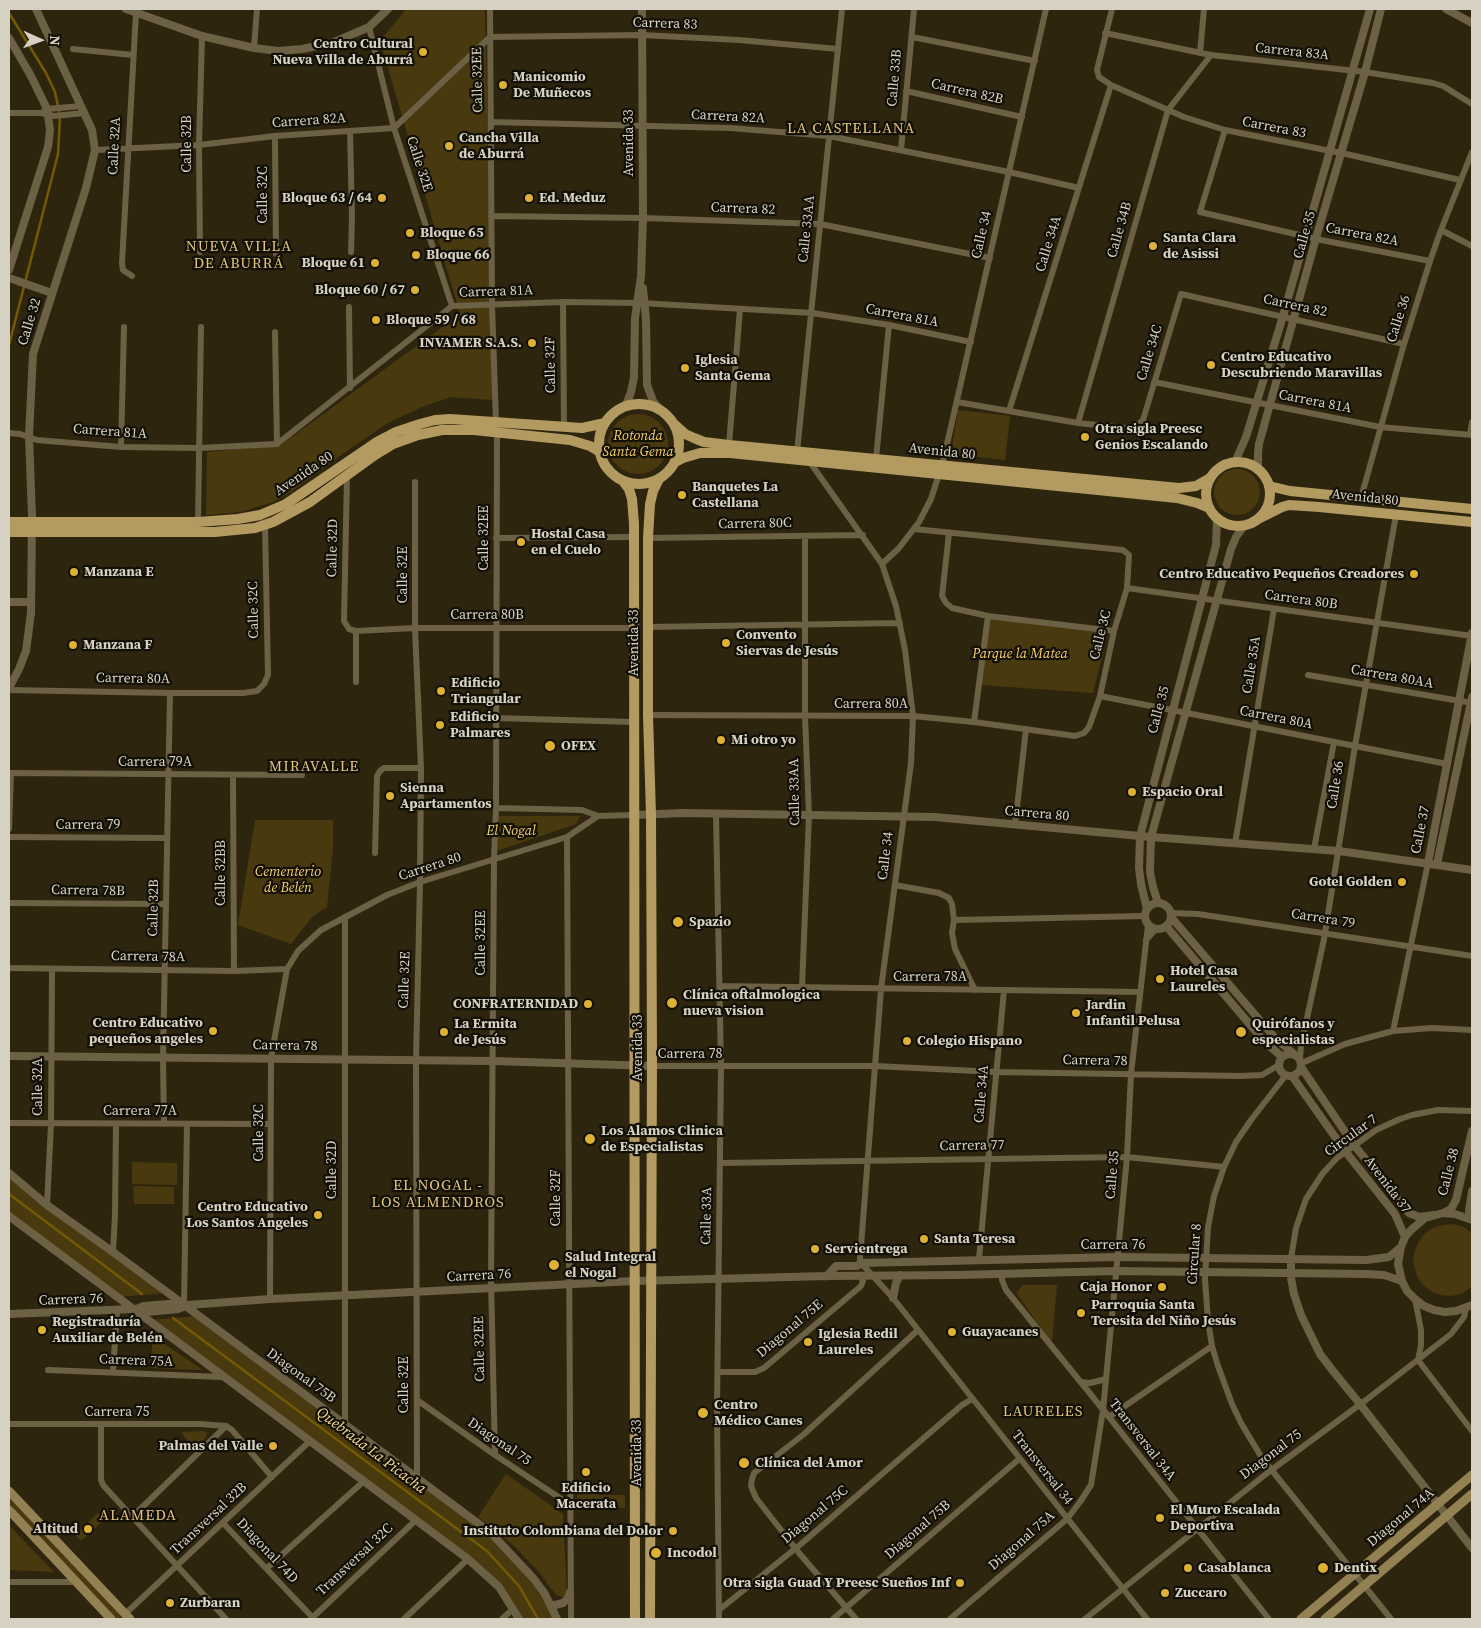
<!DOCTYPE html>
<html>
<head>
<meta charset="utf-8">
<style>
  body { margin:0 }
  #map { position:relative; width:1481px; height:1628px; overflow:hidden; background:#2e250e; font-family:"Source Serif 4",serif }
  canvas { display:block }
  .frame { position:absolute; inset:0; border:10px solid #d6d1c3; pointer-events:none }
  .north { position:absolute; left:15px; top:15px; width:50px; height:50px; -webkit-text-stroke:4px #120f06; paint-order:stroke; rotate:92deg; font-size:14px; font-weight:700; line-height:20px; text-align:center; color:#d6d1c3 }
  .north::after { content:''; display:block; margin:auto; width:18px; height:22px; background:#d6d1c3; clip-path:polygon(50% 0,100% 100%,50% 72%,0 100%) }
</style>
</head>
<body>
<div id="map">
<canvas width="1481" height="1628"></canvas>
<div class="frame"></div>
<div class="north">N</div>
</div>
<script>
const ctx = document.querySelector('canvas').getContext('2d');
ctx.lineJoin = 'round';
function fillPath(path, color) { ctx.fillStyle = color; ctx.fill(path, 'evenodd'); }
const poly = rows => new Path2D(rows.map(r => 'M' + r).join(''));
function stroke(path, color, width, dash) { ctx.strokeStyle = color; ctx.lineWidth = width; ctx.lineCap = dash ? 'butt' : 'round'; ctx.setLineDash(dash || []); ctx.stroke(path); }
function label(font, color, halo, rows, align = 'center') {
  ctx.font = font + ' "Source Serif 4",serif'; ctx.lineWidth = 4.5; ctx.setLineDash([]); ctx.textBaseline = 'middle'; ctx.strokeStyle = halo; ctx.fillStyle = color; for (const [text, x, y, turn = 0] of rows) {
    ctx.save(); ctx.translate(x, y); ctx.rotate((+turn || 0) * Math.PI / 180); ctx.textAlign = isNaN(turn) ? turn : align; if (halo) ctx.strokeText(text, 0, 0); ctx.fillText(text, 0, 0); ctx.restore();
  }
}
fillPath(poly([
  [406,9,485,9,492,299,492,400,451,397,422,407,388,423,351,448,291,492,273,502,241,512,206,515,207,452,281,445,460,314,380,41],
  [958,410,1010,416,1005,460,951,454],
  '608 444a30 30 0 1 1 60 0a30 30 0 1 1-60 0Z',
  '1214 492a23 23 0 1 1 46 0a23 23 0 1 1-46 0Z',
  [990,618,1108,632,1093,693,981,685],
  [497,816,580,816,576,824,494,852],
  [255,820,333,820,333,849,327,907,312,917,291,944,238,925],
  [132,1162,177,1163,177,1185,132,1184],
  [9,1177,167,1293,118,1297,9,1215],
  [133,1186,174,1187,174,1204,134,1204],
  [1452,1224,1462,1226,1472,1233,1472,1287,1461,1294,1451,1296,1441,1295,1432,1292,1424,1286,1418,1278,1415,1269,1413,1259,1415,1250,1419,1241,1425,1233,1433,1228,1442,1225],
  [1023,1285,1057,1285,1052,1343,1016,1293],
  [199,1316,491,1533,534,1579,557,1619,519,1619,499,1587,149,1320],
  [153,1336,169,1347,203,1370,150,1368],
  [204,1431,207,1433,206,1437,194,1450,181,1432],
  [506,1474,563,1514,567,1594,565,1596,561,1597,555,1594,539,1572,514,1546,478,1517],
  [9,1491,130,1619,111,1619,9,1510],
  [577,1491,597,1492,598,1495,625,1495,625,1508,577,1507],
  [98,1513,104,1520,81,1541,75,1535],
  [9,1525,28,1545,54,1572,9,1570]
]), '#48390f');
stroke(poly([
  [9,13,46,73,55,92,60,116,58,154,9,345],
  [9,1194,142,1294],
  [173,1318,487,1551,519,1586,538,1619]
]), '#745a03', 2.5);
stroke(poly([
  [490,9,492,305,496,422],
  [1112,9,1097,70,1099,77,1111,85,1184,117,1225,130,1346,154,1460,180],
  [369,27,394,128,452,306],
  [1105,33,1211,55,1365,72,1433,83,1443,86,1472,104],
  [912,37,1035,61],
  [254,48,257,9],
  [73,49,133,55],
  [1200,53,1204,9],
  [906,91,1022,117],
  [44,111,47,109,81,106],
  [9,113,41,113,54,116,84,113],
  [491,122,730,128,829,136,1009,172,1079,188],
  [1225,130,1200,212,1321,240,1430,261],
  [350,131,352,216,351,252],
  [275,136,276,254],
  [95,150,199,145,275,136,394,128,490,37,642,35,739,40,838,49],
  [901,150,914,9],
  [491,216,643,218,820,224,990,258],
  [1441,230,1472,246],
  [200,252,199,145,202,36],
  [132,276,123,270,122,263,136,13],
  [563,302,564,428],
  [349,307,350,388],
  [275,332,277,444],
  [1154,382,1380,427,1472,435],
  [957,402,1078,423,1126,428,1136,426,1143,420,1181,294,1404,344],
  [1009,411,1111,85],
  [1078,423,1168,110,1211,55],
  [9,433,20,434,37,440,121,447,199,448,277,444,452,306,563,302,641,303,812,313,889,325,971,342],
  [1470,435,1472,422],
  [729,445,740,309],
  [121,447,124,327],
  [797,452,842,9],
  [876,459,889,325],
  [809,461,882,564,896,606,905,650,913,716,911,763,881,989,860,1259,861,1263,893,1298,1147,1619],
  [942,466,1046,9],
  [347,476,344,621,349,629,356,631,415,628,634,628],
  [415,482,415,628,421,768,420,882,416,1061,417,1479],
  [1361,498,1404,344,1430,261,1441,230,1472,152],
  [198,522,201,327],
  [949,533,942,596,946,603,952,608,988,616,1114,631],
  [496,538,634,537],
  [648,538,863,535],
  [882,564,899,548,919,522,931,499,939,474],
  [1127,588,1472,636],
  [648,627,900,623],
  [356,631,356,682],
  [1308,675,1472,703],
  [9,690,170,693,243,693,257,691,264,684,268,675,265,525],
  [1100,696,1447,764],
  [648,715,913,716,974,722,1075,736,1084,733,1089,727,1100,696,1114,631,1127,588,1129,555,1123,550,914,529],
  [495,718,634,722],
  [974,722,988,616],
  [9,773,302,775],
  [233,775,234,971],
  [496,808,582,810,598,816],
  [716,814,721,1066,717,1410,719,1619],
  [1015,825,1026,729],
  [9,829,11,773],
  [9,837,167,838],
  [567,837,571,1619],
  [1235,844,1274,609],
  [1314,849,1334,742],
  [375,853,377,776,380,771,384,768,421,768],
  [895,885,939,893,949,898,952,904,954,920,952,933,955,949,975,990],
  [9,903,166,904],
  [1170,913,1198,914,1472,956],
  [954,920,1145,916],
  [1146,940,1156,929],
  [9,968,234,971,287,969],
  [720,986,1140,992],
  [802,987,809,815,805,716,805,536],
  [1393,1031,1428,863],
  [1300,1058,1301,1046,1324,939,1355,746,1396,515],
  [1302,1063,1345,1044,1393,1031,1432,1028,1472,1030],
  [652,1066,875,1066,996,1072,1240,1076,1262,1075,1279,1065],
  [1286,1075,1251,1120,1236,1142,1224,1167,1214,1196,1208,1227,1205,1279,1208,1321,1212,1346,1218,1366,1232,1404,1241,1423,1262,1458,1391,1619],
  [9,1123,271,1124],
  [164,1124,163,1059,170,693],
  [720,1163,1127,1157,1224,1167],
  [47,1205,51,1124,52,969],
  [113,1252,115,1215,116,1124],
  [1291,1258,1296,1228,1306,1199,1323,1173,1337,1158,1376,1130,1400,1119,1412,1115,1438,1110,1472,1111],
  [979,1259,1004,990],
  [1002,1273,1002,1280,1006,1290,1109,1417,1269,1619],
  [270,1299,271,1058,287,969,298,951,321,930,387,895,420,882,567,837,598,816,634,815],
  [1415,1299,1421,1330,1421,1345,1418,1360],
  [184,1305,187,1124],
  [1418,1360,1472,1431],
  [48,1370,222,1377],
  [113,1372,117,1310],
  [718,1372,755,1372,764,1368,861,1286,863,1281,860,1276],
  [1081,1382,1090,1383,1106,1379],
  [417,1400,495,1455,569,1504],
  [1109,1417,1212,1346],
  [9,1424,200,1424,226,1426,232,1430,272,1477],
  [345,1424,345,917],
  [101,1425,101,1480,103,1485,226,1619],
  [495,1455,491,1280,494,859,496,808,497,432],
  [132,1517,226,1426],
  [223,1523,314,1619],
  [267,1568,364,1481],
  [9,1582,75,1582],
  [719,1610,801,1544,962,1405,972,1399],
  [125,1614,310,1441],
  [312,1618,416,1520],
  [404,1619,468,1559],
  [502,1619,513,1609],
  [833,1619,1019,1459],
  [856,1619,799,1553,756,1498,751,1486,752,1479,754,1473,803,1435,918,1330],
  [950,1619,1067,1519,1080,1502,1091,1485,1103,1410,1106,1379,1127,1157,1131,1074,1148,925],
  [1085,1619,1266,1474,1366,1400,1451,1334,1464,1317,1466,1308]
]), '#6c6145', 6);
stroke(poly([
  [126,9,202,36,254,48,278,51,302,49,332,43,369,27,388,9],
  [1446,9,1472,23],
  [9,38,31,76,47,109,50,130,48,147,9,270],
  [9,278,52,293],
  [643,288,646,319,647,385,653,401,659,408],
  [626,405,631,392,634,377,635,318,641,276,643,218,642,9],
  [1235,462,1246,437,1283,316,1370,9],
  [1258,469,1258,453,1259,444,1316,238,1365,72,1381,9],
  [9,602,31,602],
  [9,688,19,669,26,651,31,613,32,516,29,436,33,354,86,188,95,150,92,130,36,9],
  [634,815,683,813,935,817,1151,837,1339,851,1472,870],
  [1428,863,1472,633],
  [1437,864,1472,697],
  [1158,903,1153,887,1150,872,1151,837,1231,549,1236,537,1244,526],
  '1145 916a13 13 0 1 1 26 0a13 13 0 1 1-26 0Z',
  [1147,909,1141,884,1139,868,1140,836,1216,545,1217,519],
  [1171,917,1276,1039,1293,1053],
  [1166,926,1263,1040,1282,1057],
  '1279 1065a11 11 0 1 1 22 0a11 11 0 1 1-22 0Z',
  [9,1056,493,1061,652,1066],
  [1301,1067,1354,1145,1409,1213,1419,1217,1434,1215],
  [1292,1076,1345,1151,1395,1214,1405,1237],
  [9,1173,47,1205,113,1252,491,1533,534,1579,545,1594,557,1619],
  [1472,1191,1469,1211,1472,1217],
  [1443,1213,1451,1209,1456,1200,1472,1131],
  [9,1216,468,1559,499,1587,519,1619],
  [1472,1220,1455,1214,1443,1213,1425,1218,1411,1230,1405,1237,1401,1247,1398,1264,1402,1281,1407,1291,1415,1299,1424,1306,1434,1310,1445,1312,1456,1311,1472,1305],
  [1291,1258,1291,1278,1294,1294,1301,1315,1320,1354,1333,1371,1360,1404,1472,1548],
  [827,1276,836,1266,857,1266,861,1263,1118,1257,1366,1260,1389,1257,1401,1247],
  [893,1298,896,1283,900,1275],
  [136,1309,144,1306,181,1303],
  [9,1314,134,1309,147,1312,178,1309,188,1305,270,1299,635,1281,827,1276,957,1275,1116,1271,1367,1274,1384,1275,1402,1281],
  [551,1606,563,1603,568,1598,570,1592]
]), '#6c6145', 8);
stroke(poly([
  [9,1491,130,1619],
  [9,1510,111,1619],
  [1301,1619,1472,1475],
  [1325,1619,1472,1494]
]), '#938154', 9);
stroke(poly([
  '599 444a40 40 0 1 1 80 0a40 40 0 1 1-80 0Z',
  [674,424,685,434,694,438,704,442,729,445,1179,488,1196,486,1210,478],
  '1206 494a32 32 0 1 1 64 0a32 32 0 1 1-64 0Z',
  [675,462,683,458,700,453,730,453,1177,498,1197,503,1209,508],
  [623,481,629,489,632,499,634,524,635,1619],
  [1269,486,1290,491,1472,509],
  [1258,519,1282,507,1289,505,1319,507,1472,522],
  [9,522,198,522,238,519,260,515,286,504,377,442,396,432,420,424,435,420,450,419,582,428,605,423],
  [9,532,215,532,255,528,273,522,310,502,375,455,393,444,418,435,442,430,474,430,570,440,590,446,600,452],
  [650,1619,652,1056,651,815,648,715,648,538,650,504,653,491,659,479]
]), '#b29a60', 10);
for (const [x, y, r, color] of [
  [423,52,5,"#ddb133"],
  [503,85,5,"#ddb133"],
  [449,146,5,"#ddb133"],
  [382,198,5,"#ddb133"],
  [529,198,5,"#ddb133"],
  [410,233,5,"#ddb133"],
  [1153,246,5,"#ddb133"],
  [416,255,5,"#ddb133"],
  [375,263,5,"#ddb133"],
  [415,290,5,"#ddb133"],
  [376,320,5,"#ddb133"],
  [532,343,5,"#ddb133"],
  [1211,365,5,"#ddb133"],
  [685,368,5,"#ddb133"],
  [1085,437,5,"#ddb133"],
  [682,495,5,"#ddb133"],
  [521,542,5,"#ddb133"],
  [74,572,5,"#ddb133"],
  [1414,574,5,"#ddb133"],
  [726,643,5,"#ddb133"],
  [73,645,5,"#ddb133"],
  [441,691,5,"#ddb133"],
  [440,725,5,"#ddb133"],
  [721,740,5,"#ddb133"],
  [550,746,6,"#ddb133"],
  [1132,792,5,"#ddb133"],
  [390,796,5,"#ddb133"],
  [1402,882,5,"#ddb133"],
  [678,922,6,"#ddb133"],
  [1160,979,5,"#ddb133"],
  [672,1003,6,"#ddb133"],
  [588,1004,5,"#ddb133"],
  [1076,1013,5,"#ddb133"],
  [213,1031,5,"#ddb133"],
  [444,1032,5,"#ddb133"],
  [1241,1032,6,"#ddb133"],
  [907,1041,5,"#ddb133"],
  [590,1139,6,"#ddb133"],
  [318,1215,5,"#ddb133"],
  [924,1239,5,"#ddb133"],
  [815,1249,5,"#ddb133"],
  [554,1265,6,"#ddb133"],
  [1162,1287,5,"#ddb133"],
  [1081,1313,5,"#ddb133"],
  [42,1330,5,"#ddb133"],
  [952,1332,5,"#ddb133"],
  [808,1342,5,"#ddb133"],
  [703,1413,6,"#ddb133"],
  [273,1446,5,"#ddb133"],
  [744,1463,6,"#ddb133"],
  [586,1472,5,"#ddb133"],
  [1160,1518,5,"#ddb133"],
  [88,1529,5,"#ddb133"],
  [673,1531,5,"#ddb133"],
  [656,1553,6,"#ddb133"],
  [1188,1568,5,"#ddb133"],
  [1323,1568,6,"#ddb133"],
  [960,1583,5,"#ddb133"],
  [1165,1593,5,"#ddb133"],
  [170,1603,5,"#ddb133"]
]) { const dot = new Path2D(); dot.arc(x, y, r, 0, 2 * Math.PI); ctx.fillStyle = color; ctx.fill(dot); stroke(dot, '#120f06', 2); }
label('14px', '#d6d1c3', '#120f06', [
  ["Carrera 83",665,24,2],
  ["Carrera 83A",1292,52,6],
  ["Calle 33B",895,78,-85],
  ["Calle 32EE",478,80,-91],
  ["Carrera 82B",967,92,13],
  ["Carrera 82A",728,117,3],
  ["Carrera 82A",309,121,-4],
  ["Carrera 83",1274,128,11],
  ["Avenida 33",629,143,-90],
  ["Calle 32B",187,144,-90],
  ["Calle 32A",115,146,-87],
  ["Calle 32E",419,164,72],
  ["Calle 32C",263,195,-90],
  ["Carrera 82",743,209,2],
  ["Calle 33AA",807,229,-84],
  ["Calle 34B",1120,230,-74],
  ["Calle 34",982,235,-77],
  ["Calle 35",1305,235,-74],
  ["Carrera 82A",1362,235,11],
  ["Calle 34A",1049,244,-73],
  ["Carrera 81A",496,292,-2],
  ["Carrera 82",1295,306,12],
  ["Carrera 81A",902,316,11],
  ["Calle 36",1399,319,-72],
  ["Calle 32",30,322,-73],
  ["Calle 34C",1150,353,-73],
  ["Calle 32F",551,365,-91],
  ["Carrera 81A",1315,402,11],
  ["Carrera 81A",110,432,4],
  ["Avenida 80",942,452,6],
  ["Avenida 80",304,474,-34],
  ["Avenida 80",1365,498,6],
  ["Carrera 80C",755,524,-1],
  ["Calle 32EE",484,538,-90],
  ["Calle 32D",333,548,-89],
  ["Calle 32E",403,575,-90],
  ["Carrera 80B",1301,600,8],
  ["Calle 32C",254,610,-91],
  ["Carrera 80B",487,615],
  ["Calle 3C",1101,635,-76],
  ["Avenida 33",634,643,-90],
  ["Calle 35A",1252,665,-81],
  ["Carrera 80AA",1392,677,10],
  ["Carrera 80A",133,679,1],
  ["Carrera 80A",871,704],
  ["Calle 35",1159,710,-75],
  ["Carrera 80A",1276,718,11],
  ["Carrera 79A",155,762],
  ["Calle 36",1336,785,-81],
  ["Calle 33AA",795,792,-91],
  ["Carrera 80",1037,814,5],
  ["Carrera 79",88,825],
  ["Calle 37",1421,830,-79],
  ["Calle 34",886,856,-83],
  ["Carrera 80",430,867,-18],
  ["Calle 32BB",221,873,-90],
  ["Carrera 78B",88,891,1],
  ["Calle 32B",154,908,-89],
  ["Carrera 79",1323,919,9],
  ["Calle 32EE",481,943,-90],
  ["Carrera 78A",148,957,1],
  ["Carrera 78A",930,977],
  ["Calle 32E",405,980,-88],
  ["Carrera 78",285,1046,1],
  ["Avenida 33",638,1048,-90],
  ["Carrera 78",690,1054],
  ["Carrera 78",1095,1061,1],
  ["Calle 32A",38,1087,-90],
  ["Calle 34A",982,1094,-85],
  ["Carrera 77A",140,1111],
  ["Calle 32C",259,1133,-90],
  ["Circular 7",1351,1136,-36],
  ["Carrera 77",972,1146,-1],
  ["Calle 32D",332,1170,-90],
  ["Calle 38",1449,1172,-76],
  ["Calle 35",1113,1175,-85],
  ["Avenida 37",1387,1185,53],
  ["Calle 32F",556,1198,-90],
  ["Calle 33A",707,1216,-89],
  ["Carrera 76",1113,1245],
  ["Circular 8",1195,1254,-86],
  ["Carrera 76",479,1276,-3],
  ["Carrera 76",71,1300,-2],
  ["Diagonal 75E",790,1329,-40],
  ["Calle 32EE",480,1349,-91],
  ["Carrera 75A",136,1361,2],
  ["Diagonal 75B",301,1376,36],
  ["Calle 32E",404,1385,-90],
  ["Carrera 75",117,1412],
  ["Transversal 34A",1142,1440,52],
  ["Diagonal 75",499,1442,34],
  ["Avenida 33",637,1453,-90],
  ["Diagonal 75",1271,1455,-37],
  ["Transversal 34",1042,1468,52],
  ["Diagonal 75C",815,1515,-40],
  ["Diagonal 74A",1401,1518,-40],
  ["Transversal 32B",209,1519,-43],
  ["Diagonal 75B",918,1530,-41],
  ["Diagonal 75A",1022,1541,-41],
  ["Diagonal 74D",267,1551,47],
  ["Transversal 32C",355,1560,-43]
]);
label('bold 14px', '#d6d1c3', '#120f06', [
  ["Centro Cultural",413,44,"right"],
  ["Nueva Villa de Aburrá",413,60,"right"],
  ["Manicomio",513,77],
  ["De Muñecos",513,93],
  ["Cancha Villa",459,138],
  ["de Aburrá",459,154],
  ["Bloque 63 / 64",372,198,"right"],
  ["Ed. Meduz",539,198],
  ["Bloque 65",420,233],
  ["Santa Clara",1163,238],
  ["de Asissi",1163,254],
  ["Bloque 66",426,255],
  ["Bloque 61",365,263,"right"],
  ["Bloque 60 / 67",405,290,"right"],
  ["Bloque 59 / 68",386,320],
  ["INVAMER S.A.S.",522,343,"right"],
  ["Centro Educativo",1221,357],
  ["Descubriendo Maravillas",1221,373],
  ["Iglesia",695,360],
  ["Santa Gema",695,376],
  ["Otra sigla Preesc",1095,429],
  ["Genios Escalando",1095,445],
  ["Banquetes La",692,487],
  ["Castellana",692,503],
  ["Hostal Casa",531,534],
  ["en el Cuelo",531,550],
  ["Manzana E",84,572],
  ["Centro Educativo Pequeños Creadores",1404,574,"right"],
  ["Convento",736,635],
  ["Siervas de Jesús",736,651],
  ["Manzana F",83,645],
  ["Edificio",451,683],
  ["Triangular",451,699],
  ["Edificio",450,717],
  ["Palmares",450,733],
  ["Mi otro yo",731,740],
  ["OFEX",561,746],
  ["Sienna",400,788],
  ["Apartamentos",400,804],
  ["Espacio Oral",1142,792],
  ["Gotel Golden",1392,882,"right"],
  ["Spazio",689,922],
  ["Hotel Casa",1170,971],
  ["Laureles",1170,987],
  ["Clínica oftalmologica",683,995],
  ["nueva vision",683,1011],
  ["CONFRATERNIDAD",578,1004,"right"],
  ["Jardin",1086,1005],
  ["Infantil Pelusa",1086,1021],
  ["Centro Educativo",203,1023,"right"],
  ["pequeños angeles",203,1039,"right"],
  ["La Ermita",454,1024],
  ["de Jesús",454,1040],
  ["Quirófanos y",1252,1024],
  ["especialistas",1252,1040],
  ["Colegio Hispano",917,1041],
  ["Los Alamos Clinica",601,1131],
  ["de Especialistas",601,1147],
  ["Centro Educativo",308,1207,"right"],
  ["Los Santos Angeles",308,1223,"right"],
  ["Santa Teresa",934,1239],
  ["Servientrega",825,1249],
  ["Salud Integral",565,1257],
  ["el Nogal",565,1273],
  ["Caja Honor",1152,1287,"right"],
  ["Parroquia Santa",1091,1305],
  ["Teresita del Niño Jesús",1091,1321],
  ["Registraduría",52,1322],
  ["Auxiliar de Belén",52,1338],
  ["Guayacanes",962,1332],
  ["Iglesia Redil",818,1334],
  ["Laureles",818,1350],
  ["Centro",714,1405],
  ["Médico Canes",714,1421],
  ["Palmas del Valle",263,1446,"right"],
  ["Clínica del Amor",755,1463],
  ["Edificio",586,1488,"center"],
  ["Macerata",586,1504,"center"],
  ["El Muro Escalada",1170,1510],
  ["Deportiva",1170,1526],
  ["Altitud",78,1529,"right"],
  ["Instituto Colombiana del Dolor",663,1531,"right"],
  ["Incodol",667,1553],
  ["Casablanca",1198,1568],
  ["Dentix",1334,1568],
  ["Otra sigla Guad Y Preesc Sueños Inf",950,1583,"right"],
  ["Zuccaro",1175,1593],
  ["Zurbaran",180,1603]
], 'left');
label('italic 14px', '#f5cf6a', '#120f06', [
  ["Rotonda",638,436],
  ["Santa Gema",638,452],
  ["Parque la Matea",1020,654],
  ["El Nogal",511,831],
  ["Cementerio",288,872],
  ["de Belén",288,888]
]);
ctx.letterSpacing = '1px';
label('15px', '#e2c47a', '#120f06', [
  ["LA CASTELLANA",851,129],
  ["NUEVA VILLA",239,247],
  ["DE ABURRÁ",239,264],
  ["MIRAVALLE",314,767],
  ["EL NOGAL -",438,1186],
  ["LOS ALMENDROS",438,1203],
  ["LAURELES",1043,1412],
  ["ALAMEDA",138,1516]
]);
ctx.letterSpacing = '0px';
label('italic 15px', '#f9db8e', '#120f06', [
  ["Quebrada La Picacha",371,1451,37]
]);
</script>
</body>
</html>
